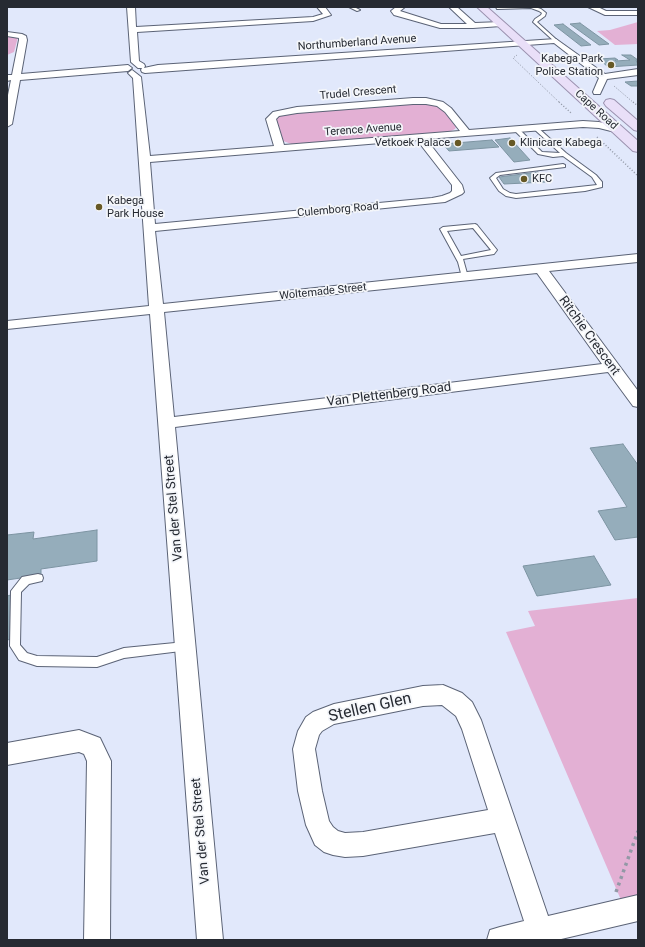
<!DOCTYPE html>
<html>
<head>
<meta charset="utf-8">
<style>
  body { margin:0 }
  #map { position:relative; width:645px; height:947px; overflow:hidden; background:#e1e8fb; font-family:Roboto,sans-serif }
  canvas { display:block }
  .frame { position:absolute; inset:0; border:8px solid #262a32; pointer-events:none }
</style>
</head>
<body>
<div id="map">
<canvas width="645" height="947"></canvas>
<div class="frame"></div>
</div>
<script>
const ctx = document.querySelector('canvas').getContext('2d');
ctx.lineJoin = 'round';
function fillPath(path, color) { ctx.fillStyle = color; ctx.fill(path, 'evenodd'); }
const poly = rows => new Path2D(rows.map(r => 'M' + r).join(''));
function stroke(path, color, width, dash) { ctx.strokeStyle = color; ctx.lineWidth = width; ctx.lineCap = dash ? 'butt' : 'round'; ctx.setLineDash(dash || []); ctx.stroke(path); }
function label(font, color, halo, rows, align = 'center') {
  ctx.font = font + ' Roboto,sans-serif'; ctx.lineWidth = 3.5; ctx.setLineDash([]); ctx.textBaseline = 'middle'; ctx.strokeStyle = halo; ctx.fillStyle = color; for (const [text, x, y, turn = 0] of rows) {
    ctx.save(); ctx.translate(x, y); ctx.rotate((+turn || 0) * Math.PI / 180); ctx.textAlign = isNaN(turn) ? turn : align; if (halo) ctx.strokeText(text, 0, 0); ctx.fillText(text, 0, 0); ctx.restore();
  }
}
fillPath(poly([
  [638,22,638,44,615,45,597,31,610,30],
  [7,36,18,37,14,52,7,55],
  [421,103,440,106,456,127,455,129,449,132,294,145,283,141,275,119,275,117,287,113],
  [638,598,638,896,621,900,506,632,535,626,528,611]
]), '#e3b0d4');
const building = poly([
  [580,23,609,44,599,45,570,24,580,23],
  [563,24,591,45,581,46,554,25,563,24],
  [622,55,631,55,638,60,636,60,638,65,608,67,599,59,615,58,618,60,615,60,616,61,630,60,622,55],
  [638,81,638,86,631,86,625,82,638,81],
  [510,138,530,160,514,162,495,140,510,138],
  [492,140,499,147,449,151,443,144,492,140],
  [538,172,546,182,504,184,499,177,538,172],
  [623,444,638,465,638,537,615,540,598,511,627,507,590,448,623,444],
  [97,530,97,561,41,569,41,575,7,580,7,535,34,532,33,539,97,530],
  [594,556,611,585,537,596,523,566,594,556],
  [15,594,12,639,7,640,7,596,15,594]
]);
fillPath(building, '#95adbb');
stroke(building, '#7d94a2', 1);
const lane = poly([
  [349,7,354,7,360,10,357,11,349,7],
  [496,7,535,7,541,9,546,13,545,16,537,22,558,41,555,42,533,22,535,19,541,15,542,13,539,11,531,8,497,9,496,7],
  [536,126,566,153,596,175,602,182,602,187,585,191,516,198,506,196,499,191,490,178,496,173,563,164,565,165,565,167,500,175,496,178,503,189,510,193,516,194,597,185,592,177,563,156,553,157,538,154,514,130,519,129,542,152,560,153,534,129,534,127,536,126],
  [475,224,477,225,497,250,494,254,463,259,468,277,465,279,462,277,458,262,440,229,443,227,475,224],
  [473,228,491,250,461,256,447,231,473,228],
  [38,574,42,575,43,578,42,581,29,584,21,592,20,645,27,653,37,656,97,657,124,648,185,642,189,644,190,647,189,650,124,658,97,667,37,666,19,660,10,646,11,591,22,577,38,574]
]);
const street = poly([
  [127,7,135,7,136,27,313,17,323,14,317,7,325,7,331,15,313,21,137,32,139,61,144,64,145,66,144,68,158,65,556,39,605,74,638,69,638,75,607,79,600,94,594,94,593,92,599,78,554,43,145,73,142,72,141,70,142,68,138,68,131,62,127,7],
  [396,7,405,7,400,11,441,24,467,24,449,7,457,7,475,23,501,22,505,24,501,26,473,28,440,28,394,15,391,11,396,7],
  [588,7,598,7,606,11,638,11,638,15,605,15,588,7],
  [7,32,22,34,26,36,27,40,21,74,128,65,132,68,128,71,20,80,12,124,7,127,7,100,11,80,7,81,7,75,12,75,19,40,19,38,7,36,7,32],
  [132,70,141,77,150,156,274,146,266,119,273,112,297,107,413,98,426,98,443,102,451,108,469,130,583,121,599,122,622,128,624,130,619,133,599,128,583,127,426,139,462,185,464,192,462,194,445,202,155,231,163,304,638,254,638,262,549,271,638,391,638,407,633,406,608,372,175,427,223,940,197,940,150,314,7,329,7,321,149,306,133,78,128,73,132,70],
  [413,104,426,104,437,106,445,112,460,131,284,145,276,119,279,116,297,113,413,104],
  [417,140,452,185,452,191,450,193,442,196,432,198,155,224,150,162,417,140],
  [537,273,602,364,174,417,164,312,537,273],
  [443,685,462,693,472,702,481,720,548,916,638,895,638,921,557,940,487,940,490,930,500,927,524,921,495,833,363,856,345,857,333,855,324,852,315,845,306,825,298,791,293,749,298,731,306,717,313,712,334,704,423,686,443,685],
  [442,705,456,716,462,729,488,810,363,832,345,833,338,831,333,827,329,821,322,791,315,749,319,735,322,731,334,724,423,706,442,705],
  [79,730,100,738,111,761,110,940,84,940,87,761,84,754,79,752,7,765,7,743,79,730]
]);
const primary = poly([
  [477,7,487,7,638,141,638,152,633,151,477,7],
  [610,99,614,100,638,121,638,131,634,130,606,106,604,103,606,100,610,99]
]);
stroke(lane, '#5b6376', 2);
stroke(street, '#5b6376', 2);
stroke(primary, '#9b92af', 2);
stroke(poly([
  [517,55,513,58,560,103],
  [614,86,634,103]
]), '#9298a6', 1, [1, 1.5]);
stroke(poly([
  [559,102,571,113],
  [633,102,638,106],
  [597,137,638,176]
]), '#9298a6', 1.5, [1, 2]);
stroke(poly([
  [616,892,638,831]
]), '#9298a6', 3.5, [3, 4]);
fillPath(lane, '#fff');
fillPath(street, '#fff');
fillPath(primary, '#e9dff8');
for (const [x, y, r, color] of [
  [611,65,4,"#665825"],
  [458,143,4,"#665825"],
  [512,143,4,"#665825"],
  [524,179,4,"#665825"],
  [99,207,4,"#665825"]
]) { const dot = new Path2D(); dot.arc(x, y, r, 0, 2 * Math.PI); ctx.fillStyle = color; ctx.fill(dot); stroke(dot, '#f4f6fa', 1.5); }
label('11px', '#262a32', '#f4f6fa', [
  ["Northumberland Avenue",357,43,-4],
  ["Trudel Crescent",358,93,-5],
  ["Cape Road",596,110,42],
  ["Terence Avenue",363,130,-4],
  ["Culemborg Road",338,210,-5],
  ["Woltemade Street",323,292,-6]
]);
label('11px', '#262a32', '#f4f6fa', [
  ["Kabega Park",603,59,"right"],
  ["Police Station",603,72,"right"],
  ["Vetkoek Palace",450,143,"right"],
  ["Klinicare Kabega",520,143],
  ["KFC",532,179],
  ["Kabega",107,201],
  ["Park House",107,214]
], 'left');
label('13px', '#262a32', '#f4f6fa', [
  ["Ritchie Crescent",589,336,54],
  ["Van Plettenberg Road",389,395,-7],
  ["Van der Stel Street",174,508,-95],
  ["Van der Stel Street",201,831,-95]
]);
label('16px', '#262a32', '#f4f6fa', [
  ["Stellen Glen",370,708,-13]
]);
</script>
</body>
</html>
